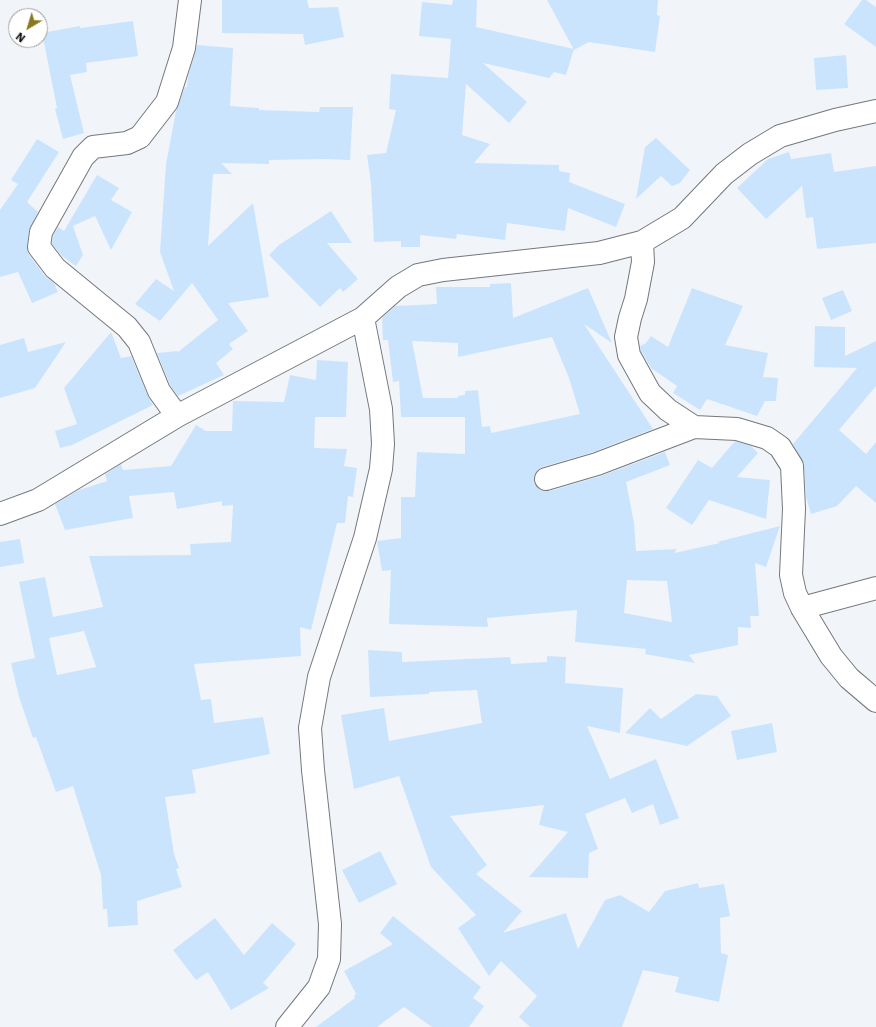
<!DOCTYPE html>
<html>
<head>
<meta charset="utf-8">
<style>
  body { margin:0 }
  #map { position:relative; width:876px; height:1027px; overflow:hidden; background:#f1f5fa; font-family:"Work Sans",sans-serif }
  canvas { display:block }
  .north { position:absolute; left:8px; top:8px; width:40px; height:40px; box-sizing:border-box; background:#fff; border:1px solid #9e9f9f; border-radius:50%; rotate:218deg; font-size:11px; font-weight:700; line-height:16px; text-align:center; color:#0c0e0f }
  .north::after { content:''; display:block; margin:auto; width:14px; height:18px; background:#89781c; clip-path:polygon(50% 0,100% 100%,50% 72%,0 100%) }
</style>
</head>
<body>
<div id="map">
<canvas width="876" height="1027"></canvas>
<div class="north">N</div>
</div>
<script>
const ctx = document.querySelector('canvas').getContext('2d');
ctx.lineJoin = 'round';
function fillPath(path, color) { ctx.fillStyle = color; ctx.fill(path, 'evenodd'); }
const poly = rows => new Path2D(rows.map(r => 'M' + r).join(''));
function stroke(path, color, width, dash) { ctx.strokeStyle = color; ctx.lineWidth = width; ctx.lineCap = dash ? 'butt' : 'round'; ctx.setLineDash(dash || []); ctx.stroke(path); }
fillPath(poly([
  [222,0,307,0,309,8,338,7,344,37,305,45,303,34,222,33],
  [453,0,477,0,476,27,574,49,566,75,554,72,549,78,483,63,527,102,509,123,466,84,462,135,490,144,474,163,559,165,559,171,570,173,569,182,625,204,616,227,568,208,565,231,507,223,505,240,457,234,456,239,420,235,420,247,401,247,401,241,374,242,371,184,367,155,386,153,396,110,389,109,391,74,448,78,451,39,419,36,422,2,452,5],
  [547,0,658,0,657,15,660,16,655,52,589,42,574,50],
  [862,0,866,0,876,7,876,47,844,24],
  [133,21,138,56,86,63,87,72,70,75,84,133,63,139,55,109,57,108,42,33,80,26,80,28],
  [197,45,233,48,230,106,259,108,259,110,319,112,320,107,353,107,350,160,323,159,269,160,269,164,221,163,232,174,213,174,208,246,253,203,269,297,228,303,248,331,229,344,233,349,216,363,224,375,178,396,170,385,157,353,177,351,178,352,218,320,192,283,160,321,135,304,156,279,174,291,160,252,166,164,176,111,185,87,187,87,188,77],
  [846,55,848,88,816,90,814,58],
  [656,138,690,170,680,183,672,186,661,176,636,199,645,147],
  [37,139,59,152,27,202,38,212,29,230,27,246,29,255,45,276,54,283,58,292,32,303,18,272,0,277,0,210,18,184,11,180],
  [789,152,791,159,831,153,834,172,876,166,876,243,817,249,813,217,806,218,802,186,766,219,737,188,768,159],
  [97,175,119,188,111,200,132,212,111,250,95,216,73,226,83,255,76,266,62,256,52,244,53,236,58,227,64,231],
  [331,211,352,243,327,243,358,279,343,292,340,288,320,307,269,255,279,245],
  [511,283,513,318,588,288,612,343,584,324,653,429,593,452,542,467,537,471,534,476,534,483,538,488,543,491,550,491,601,476,665,452,670,465,626,482,634,523,636,551,677,549,674,553,720,543,717,542,780,526,766,567,755,563,759,616,750,616,751,628,738,627,738,645,689,655,695,663,645,654,646,649,575,642,577,610,487,618,488,627,389,624,391,570,382,571,377,541,401,538,401,497,415,497,417,452,465,454,465,417,401,417,399,381,393,382,388,340,383,340,382,318,395,306,437,304,436,287,490,287,490,284],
  [552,337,569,378,580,414,491,433,490,426,482,427,478,390,465,391,465,395,458,396,458,398,423,398,412,341,458,343,458,357],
  [627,580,667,581,672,622,624,613],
  [692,288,743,306,725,345,768,353,763,377,778,378,776,401,765,401,757,416,707,399,700,410,673,393,677,386,651,368,641,351,640,346,646,343,651,336,668,347],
  [843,290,852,311,831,320,822,298],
  [815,326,845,327,845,356,876,341,876,386,839,430,866,454,876,442,876,503,856,486,837,506,811,514,806,497,804,465,793,444,857,368,814,367],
  [111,332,121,358,131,356,148,396,153,405,72,445,60,448,55,431,77,424,64,388],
  [24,338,28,352,66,342,35,388,0,398,0,345],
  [317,360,348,362,346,417,315,417,314,448,347,449,344,466,357,468,353,497,348,496,345,523,337,523,311,630,300,627,301,656,194,664,201,700,211,699,214,723,263,717,270,754,192,770,196,793,165,797,174,854,179,868,176,869,182,887,137,901,138,925,108,927,107,909,103,909,101,875,73,786,56,792,36,737,33,738,19,697,11,663,35,658,19,582,45,577,53,617,103,607,89,556,191,555,190,544,231,542,233,505,222,506,222,501,177,509,174,492,129,496,133,518,65,530,55,504,79,490,107,481,105,474,121,464,123,470,171,466,196,425,206,431,232,431,233,401,284,402,290,375,316,380],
  [84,631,96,667,57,675,49,638],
  [735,441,751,446,758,453,737,477,770,480,766,519,709,500,692,525,666,508,698,460,712,468],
  [20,539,24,563,0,567,0,542],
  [368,650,402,652,402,662,510,657,511,664,547,662,547,656,566,657,565,683,623,688,620,733,587,726,610,779,656,759,679,818,660,825,653,804,632,813,625,798,585,814,598,849,589,853,588,878,529,877,568,832,539,825,544,805,450,816,487,865,476,874,522,911,503,933,566,913,578,949,605,900,620,895,649,912,665,891,698,883,699,888,724,884,730,916,720,918,721,953,728,955,719,1002,675,992,679,977,643,970,622,1027,530,1027,519,1017,537,996,501,961,489,976,458,928,476,915,431,867,399,776,354,789,341,715,384,708,389,741,482,723,477,690,429,692,429,694,370,697],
  [696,694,717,696,731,716,687,746,625,733,650,708,661,719],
  [772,723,777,752,737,760,731,731],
  [380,851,397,884,359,903,342,870],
  [393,916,481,987,473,998,484,1006,469,1027,432,1027,404,1007,377,1027,316,1027,355,998,354,996,356,994,344,971,393,944,380,933],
  [215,918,244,955,272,923,296,944,263,983,269,988,231,1010,208,972,196,980,173,950]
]), '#cbe4fd');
const minor = poly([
  [642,242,643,262,636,299,630,318,626,337,629,355,650,393,668,410,694,427,737,429,767,438,780,447,792,466,794,509,791,575,795,593,802,608,831,656,849,678,876,701],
  [177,416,159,391,139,342,127,327,55,268,39,247,41,232,83,157,93,147,127,143,140,137,167,102,184,48,190,0],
  [546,479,597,464,694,427],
  [0,514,38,500,177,416,363,318,398,287,418,275,443,270,599,253,642,242,682,218,724,174,750,154,780,136,835,120,876,111],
  [802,608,876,588],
  [287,1027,319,987,329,959,330,924,313,770,310,728,319,677,365,538,381,469,383,444,381,409,363,318]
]);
stroke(minor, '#74787c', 24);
stroke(minor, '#fff', 22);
</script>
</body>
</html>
